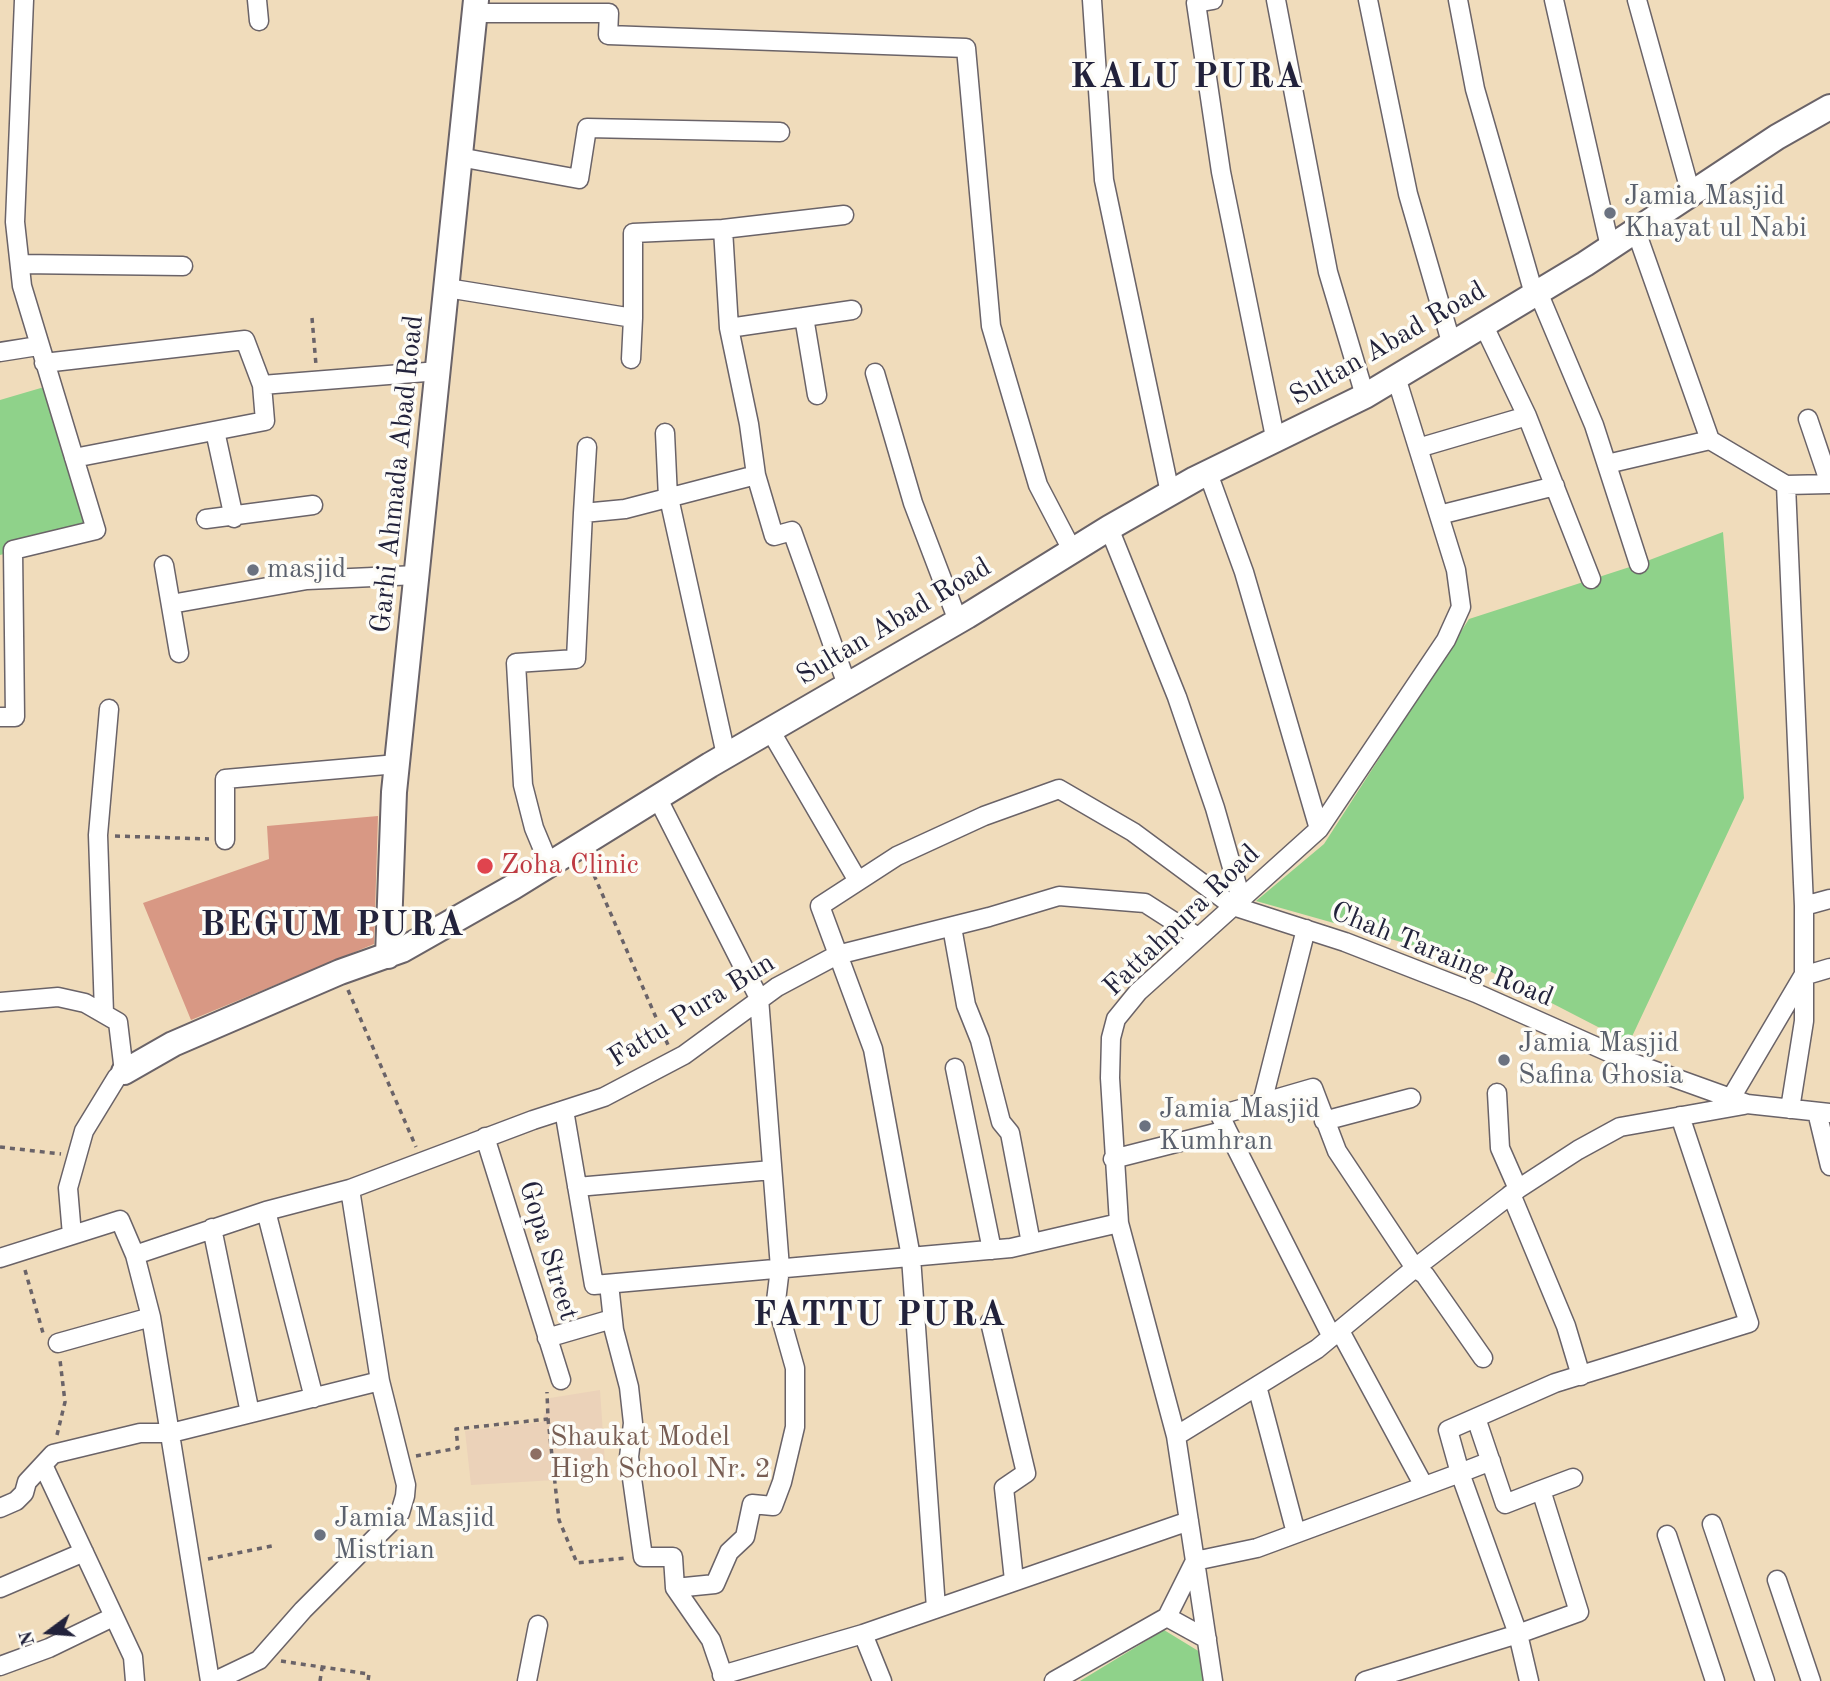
<!DOCTYPE html>
<html>
<head>
<meta charset="utf-8">
<style>
  body { margin:0 }
  #map { position:relative; width:1830px; height:1681px; overflow:hidden; background:#f0dcbb; font-family:"Old Standard TT",serif }
  canvas { display:block }
  .north { position:absolute; left:14px; top:1597px; width:70px; height:70px; -webkit-text-stroke:5px #fdfcf7; paint-order:stroke; rotate:254deg; font-size:19px; font-weight:700; line-height:28px; text-align:center; color:#22223b }
  .north::after { content:''; display:block; margin:auto; width:24px; height:32px; background:#22223b; clip-path:polygon(50% 0,100% 100%,50% 72%,0 100%) }
</style>
</head>
<body>
<div id="map">
<canvas width="1830" height="1681"></canvas>
<div class="north">N</div>
</div>
<script>
const ctx = document.querySelector('canvas').getContext('2d');
ctx.lineJoin = 'round';
function fillPath(path, color) { ctx.fillStyle = color; ctx.fill(path, 'evenodd'); }
const poly = rows => new Path2D(rows.map(r => 'M' + r).join(''));
function stroke(path, color, width, dash) { ctx.strokeStyle = color; ctx.lineWidth = width; ctx.lineCap = dash ? 'butt' : 'round'; ctx.setLineDash(dash || []); ctx.stroke(path); }
function label(font, color, halo, rows, align = 'center') {
  ctx.font = font + ' "Old Standard TT",serif'; ctx.lineWidth = 7; ctx.setLineDash([]); ctx.textBaseline = 'middle'; ctx.strokeStyle = halo; ctx.fillStyle = color; for (const [text, x, y, turn = 0] of rows) {
    ctx.save(); ctx.translate(x, y); ctx.rotate((+turn || 0) * Math.PI / 180); ctx.textAlign = isNaN(turn) ? turn : align; if (halo) ctx.strokeText(text, 0, 0); ctx.fillText(text, 0, 0); ctx.restore();
  }
}
fillPath(poly([
  [600,1390,606,1477,471,1485,465,1431,542,1422,550,1398]
]), '#ebd2b9');
fillPath(poly([
  [51,385,96,530,0,555,0,400],
  [1723,532,1744,798,1629,1043,1472,962,1256,901,1324,844,1469,619,1639,564],
  [1164,1630,1200,1652,1205,1681,1080,1681]
]), '#8fd28a');
fillPath(poly([
  [378,816,374,944,191,1020,143,903,269,859,267,826]
]), '#d89884');
const street = poly([
  [257,0,259,21],
  [1092,0,1104,180,1170,493],
  [1213,0,1196,3,1221,172,1276,442],
  [1276,0,1328,272,1365,396],
  [1368,0,1408,194,1451,342],
  [1458,0,1475,89,1534,294],
  [1554,0,1610,247],
  [1637,0,1691,194],
  [473,13,609,13,608,35,966,48,991,326,1038,485,1072,550],
  [459,157,579,179,587,128,780,132],
  [1636,231,1710,440,1786,485,1830,484],
  [20,264,183,266],
  [447,288,633,318,633,233,723,229],
  [1538,292,1594,425,1639,564],
  [804,317,817,395],
  [1483,324,1527,416,1591,579],
  [729,328,852,310],
  [0,352,38,346],
  [631,359,633,318],
  [44,363,245,340,262,385,439,371],
  [875,373,913,503,958,621],
  [1808,419,1830,484],
  [215,431,234,518],
  [665,433,668,498],
  [1418,448,1527,416],
  [74,458,265,421,262,385],
  [1607,464,1710,440],
  [1208,473,1244,572,1319,829],
  [756,475,749,424,729,328,723,229,844,215],
  [1786,485,1804,906,1804,1021,1790,1109],
  [669,498,726,755],
  [583,513,587,447],
  [1439,515,1555,486],
  [206,519,313,505],
  [1109,528,1177,697,1215,808,1241,899],
  [164,565,179,653],
  [171,604,307,580,417,575],
  [0,717,15,717,13,550,96,530,22,286,15,222,24,0],
  [770,730,858,881],
  [657,797,759,998,780,1268,776,1301,795,1368,795,1427,782,1482,773,1506,752,1504,745,1537,729,1552,715,1584,675,1588],
  [225,840,225,779,397,764],
  [549,864,534,828,523,785,516,663,576,659,583,513,625,509,756,475,774,536,792,531,847,685],
  [1804,906,1830,899],
  [952,927,966,1005,980,1040,1001,1122,1010,1133,1031,1243],
  [0,1002,58,997,85,1003,118,1022,124,1072,117,1077,84,1131,68,1188,72,1235],
  [104,1013,98,835,109,709],
  [955,1068,992,1250],
  [1497,1093,1500,1148,1518,1189],
  [1731,1098,1803,976,1830,968],
  [1262,1103,1306,929],
  [564,1110,594,1285,1011,1248,1119,1223],
  [1817,1112,1830,1166],
  [1324,1121,1411,1098],
  [1227,1130,1332,1337],
  [485,1137,561,1380],
  [1113,1159,1227,1130,1220,1115,1313,1088,1337,1151,1415,1268,1425,1275,1483,1358],
  [577,1187,772,1170],
  [1511,1194,1566,1326,1581,1376],
  [266,1211,314,1398],
  [212,1228,250,1413],
  [135,1255,266,1211,350,1189,533,1120,604,1097,684,1055,777,987,837,955,989,917,1059,896,1145,903,1198,937],
  [0,1258,120,1220,135,1255,151,1317,210,1681],
  [609,1284,614,1330,629,1387,633,1423,629,1457,643,1557,673,1557,675,1588,711,1640,725,1681],
  [990,1322,1026,1473,1004,1488,1014,1580],
  [1340,1331,1424,1486],
  [547,1338,612,1319],
  [58,1343,151,1317],
  [1257,1386,1296,1533],
  [1176,1436,1317,1349,1415,1268,1518,1189,1578,1150,1620,1127,1744,1105],
  [1491,1461,1460,1473,1518,1634,1529,1681],
  [44,1467,133,1657,135,1681],
  [1541,1490,1573,1478],
  [0,1508,16,1501,24,1493,27,1482,53,1454,140,1433,171,1433,380,1381],
  [1712,1524,1765,1681],
  [1667,1535,1715,1681],
  [1777,1580,1811,1681],
  [0,1588,84,1552],
  [936,1608,911,1257,873,1049,820,906,897,856,984,816,1059,789,1133,832,1233,906,1345,942,1476,993,1633,1063,1747,1104,1830,1113],
  [1167,1617,1207,1639],
  [863,1634,882,1681],
  [0,1666,49,1648,113,1617],
  [722,1675,863,1634,1189,1521],
  [215,1681,259,1660,303,1610,400,1513,405,1496,406,1485,380,1381,350,1189],
  [527,1681,538,1625],
  [1054,1681,1167,1617,1195,1561,1176,1436,1119,1223,1110,1078,1111,1038,1116,1019,1138,992,1319,829,1446,640,1461,607,1456,570,1396,377],
  [1213,1681,1195,1561,1257,1548,1460,1473,1448,1430,1555,1383,1749,1323,1680,1116],
  [1365,1681,1518,1634,1579,1612,1541,1490,1505,1504,1476,1418]
]);
const secondary = poly([
  [388,956,394,792,476,0],
  [124,1072,173,1044,340,972,402,950,513,887,710,765,967,616,1109,528,1195,479,1365,396,1585,264,1777,137,1830,107]
]);
stroke(street, '#6a6368', 21);
stroke(secondary, '#6a6368', 28);
stroke(poly([
  [312,318,316,365],
  [115,836,209,839],
  [590,866,668,1045],
  [348,990,416,1147],
  [0,1147,61,1154],
  [25,1270,43,1333],
  [548,1419,559,1520,577,1563,626,1558],
  [57,1435,65,1402,60,1360],
  [416,1456,458,1448,456,1429,548,1419,547,1392],
  [208,1559,272,1546],
  [281,1661,369,1674,368,1681],
  [320,1681,322,1668]
]), '#6a6368', 3.5, [5, 5]);
stroke(street, '#fff', 18);
stroke(secondary, '#fff', 24);
for (const [x, y, r, color] of [
  [1610,213,7,"#6b7280"],
  [253,570,7,"#6b7280"],
  [485,866,9,"#e0444e"],
  [1504,1060,7,"#6b7280"],
  [1145,1126,7,"#6b7280"],
  [536,1454,7,"#8d6e63"],
  [320,1535,7,"#6b7280"]
]) { const dot = new Path2D(); dot.arc(x, y, r, 0, 2 * Math.PI); ctx.fillStyle = color; ctx.fill(dot); stroke(dot, '#fdfcf7', 2.5); }
label('28px', '#5b616d', '#fdfcf7', [
  ["Jamia Masjid",1624,197],
  ["Khayat ul Nabi",1624,229],
  ["masjid",267,570],
  ["Jamia Masjid",1518,1044],
  ["Safina Ghosia",1518,1076],
  ["Jamia Masjid",1159,1110],
  ["Kumhran",1159,1142],
  ["Jamia Masjid",334,1519],
  ["Mistrian",334,1551]
], 'left');
label('28px', '#22223b', '#fdfcf7', [
  ["Sultan Abad Road",1388,344,-30],
  ["Garhi Ahmada Abad Road",398,474,-84],
  ["Sultan Abad Road",894,622,-31],
  ["Fattahpura Road",1182,921,-44],
  ["Chah Taraing Road",1442,955,22],
  ["Fattu Pura Bun",692,1011,-32],
  ["Gopa Street",548,1251,73]
]);
label('28px', '#be3a42', '#fdfcf7', [
  ["Zoha Clinic",501,866]
], 'left');
label('28px', '#785e54', '#fdfcf7', [
  ["Shaukat Model",550,1438],
  ["High School Nr. 2",550,1470]
], 'left');
ctx.letterSpacing = '2px';
label('bold 35px', '#22223b', '#fdfcf7', [
  ["KALU PURA",1187,78],
  ["BEGUM PURA",333,926],
  ["FATTU PURA",880,1316]
]);
ctx.letterSpacing = '0px';
</script>
</body>
</html>
